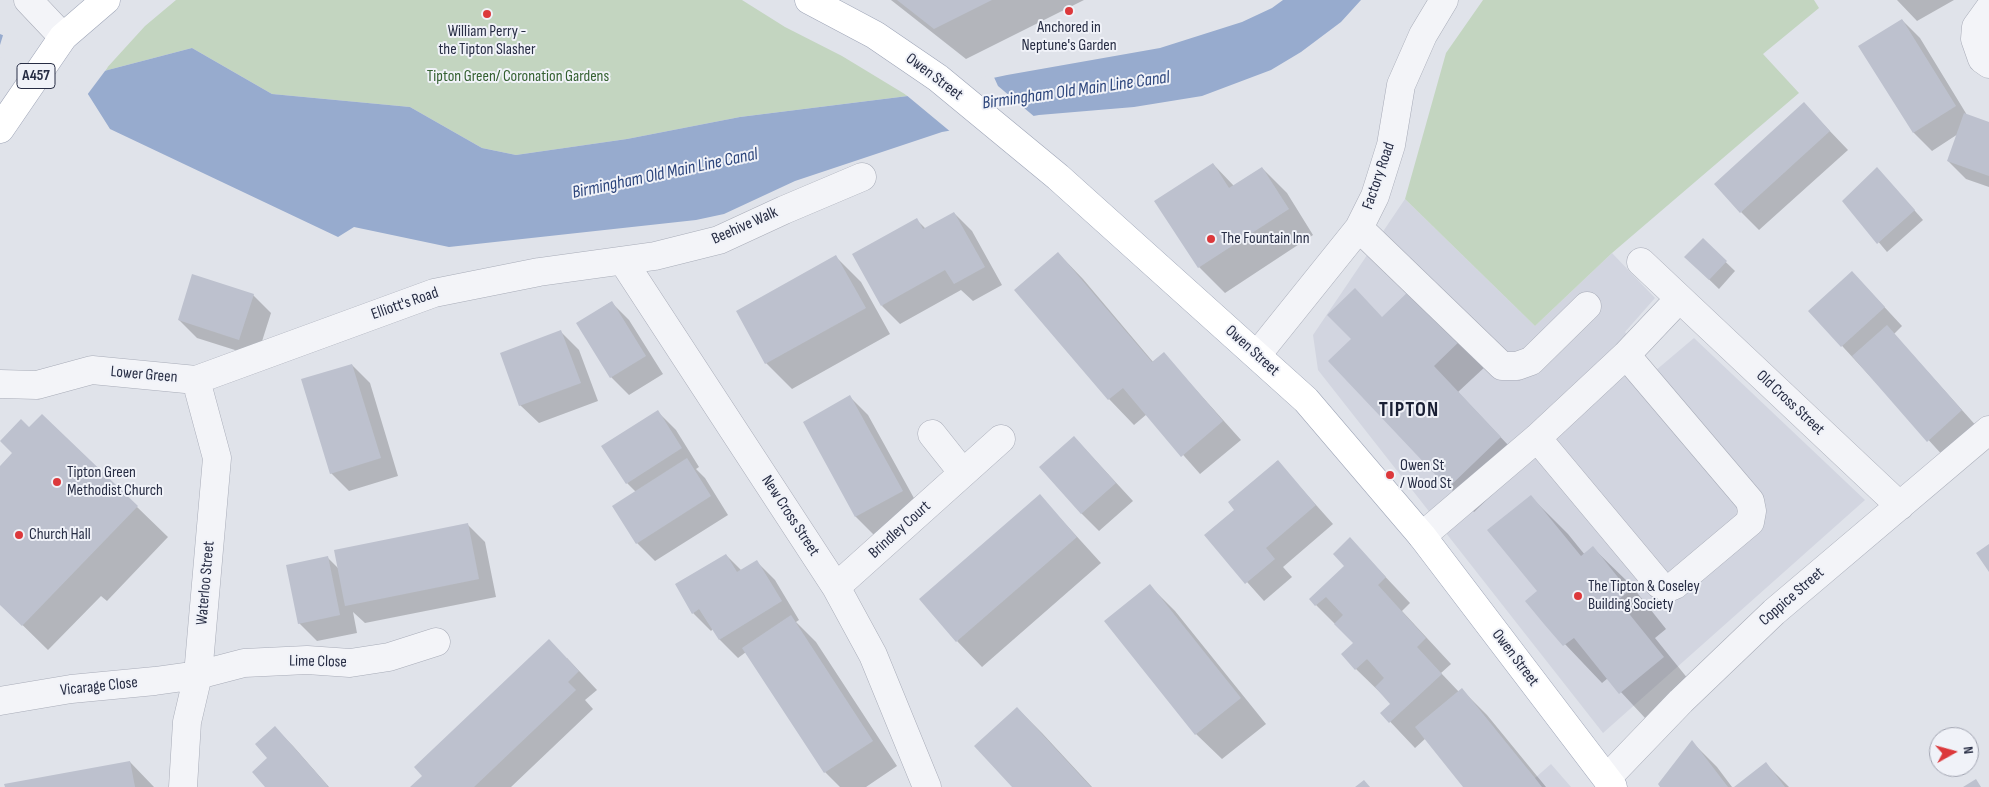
<!DOCTYPE html>
<html>
<head>
<meta charset="utf-8">
<style>
  body { margin:0 }
  #map { position:relative; width:1989px; height:787px; overflow:hidden; background:#e0e3ea; font-family:"Sofia Sans Condensed",sans-serif }
  canvas { display:block }
  .north { position:absolute; left:1929px; top:727px; width:50px; height:50px; box-sizing:border-box; background:#f0f2f8; border:1px solid #a0a3b0; border-radius:50%; rotate:83deg; font-size:14px; font-weight:700; line-height:20px; text-align:center; color:#272d44 }
  .north::after { content:''; display:block; margin:auto; width:18px; height:22px; background:#dc383b; clip-path:polygon(50% 0,100% 100%,50% 72%,0 100%) }
</style>
</head>
<body>
<div id="map">
<canvas width="1989" height="787"></canvas>
<div class="north">N</div>
</div>
<script>
const ctx = document.querySelector('canvas').getContext('2d');
ctx.lineJoin = 'round';
function fillPath(path, color) { ctx.fillStyle = color; ctx.fill(path, 'evenodd'); }
const poly = rows => new Path2D(rows.map(r => 'M' + r).join(''));
function stroke(path, color, width, dash) { ctx.strokeStyle = color; ctx.lineWidth = width; ctx.lineCap = dash ? 'butt' : 'round'; ctx.setLineDash(dash || []); ctx.stroke(path); }
function label(font, color, halo, rows, align = 'center') {
  ctx.font = font + ' "Sofia Sans Condensed",sans-serif'; ctx.lineWidth = 4; ctx.setLineDash([]); ctx.textBaseline = 'middle'; ctx.strokeStyle = halo; ctx.fillStyle = color; for (const [text, x, y, turn = 0] of rows) {
    ctx.save(); ctx.translate(x, y); ctx.rotate((+turn || 0) * Math.PI / 180); ctx.textAlign = isNaN(turn) ? turn : align; if (halo) ctx.strokeText(text, 0, 0); ctx.fillText(text, 0, 0); ctx.restore();
  }
}
fillPath(poly([
  [1405,199,1535,326,1612,253,1655,298,1625,332,1655,371,1694,338,1865,500,1603,733,1318,370,1313,335],
  [1551,764,1571,787,1525,787,1535,778]
]), '#d2d5e0');
fillPath(poly([
  [176,0,742,0,785,27,842,56,908,96,740,117,627,139,516,155,482,148,410,107,272,94,192,48,104,71,145,26],
  [1483,0,1814,0,1819,8,1763,54,1799,93,1612,253,1535,326,1405,199,1446,53]
]), '#c3d5c0');
fillPath(poly([
  [1283,0,1361,0,1341,22,1301,52,1271,70,1202,96,1134,107,1039,115,942,132,795,181,724,214,696,220,449,247,354,227,338,237,110,129,86,91,0,54,0,34,98,75,104,71,192,48,272,94,410,107,482,148,516,155,627,139,740,117,908,96,1007,75,1160,48,1242,22,1272,8]
]), '#97abce');
fillPath(poly([
  [4,32,97,73,108,67,87,95,0,57,0,45],
  [993,75,998,86,1036,118,952,133,905,94]
]), '#e0e3ea');
fillPath(poly([
  [891,0,1084,0,966,59],
  [1897,0,1954,0,1917,21],
  [1902,20,1920,38,1967,115,1989,123,1989,187,1966,179,1948,161,1958,134,1932,151,1914,133,1860,46],
  [1804,104,1848,150,1759,230,1741,212],
  [1213,164,1234,186,1262,168,1287,193,1313,235,1225,293,1199,267,1156,201],
  [1886,178,1923,220,1887,252,1844,201],
  [954,213,972,231,1002,285,973,301,961,290,900,324,882,306,916,219,926,229],
  [1703,240,1735,271,1719,289,1695,266],
  [1058,253,1083,279,1154,363,1164,354,1241,440,1200,474,1147,414,1134,425,1109,399,1016,290],
  [836,257,861,282,890,334,792,389,766,363,738,311],
  [1852,272,1902,326,1894,334,1979,429,1946,459,1810,311],
  [253,295,271,313,257,357,197,338,179,320],
  [611,302,629,320,663,374,629,395,611,377,578,323],
  [1438,314,1487,365,1458,392,1525,463,1474,512,1449,487,1382,318],
  [561,332,579,350,598,401,539,423,520,405],
  [352,365,370,383,398,476,349,491,331,473],
  [850,397,868,415,920,509,874,535,856,517,804,422],
  [658,412,676,430,699,467,696,469,705,478,728,515,655,561,637,543,636,492,627,483],
  [1074,437,1133,501,1099,531,1081,513],
  [1277,461,1333,524,1283,567,1292,577,1264,601,1206,536,1235,510],
  [0,468,137,507,168,537,107,601,101,596,48,650,0,603],
  [1040,496,1101,563,982,667,957,641],
  [1531,497,1568,534,1585,555,1593,548,1631,585,1666,629,1655,638,1701,695,1657,731,1608,678,1602,683,1545,623,1539,592],
  [467,524,485,542,496,597,365,623,353,612,357,633,317,641,299,623,328,558,339,569],
  [1350,539,1410,603,1402,611,1451,664,1441,673,1459,692,1462,690,1487,715,1546,787,1465,787,1426,738,1415,748,1382,713,1392,704,1356,669,1354,643,1310,599,1346,566],
  [726,555,742,571,757,562,775,580,799,620,796,622,816,642,897,766,866,787,840,787,825,772,746,652,738,658,720,640,713,629,711,631,693,613],
  [1150,586,1175,611,1266,724,1222,759,1196,734,1106,621],
  [567,658,597,690,585,700,593,709,511,787,412,787],
  [1017,708,1042,733,1092,787,1014,787],
  [275,728,293,746,329,787,267,787,268,759],
  [1692,742,1717,767,1732,787,1662,787],
  [130,762,154,787,6,787],
  [1766,764,1789,787,1736,787]
]), '#0003');
fillPath(poly([
  [897,0,992,0,934,29],
  [1902,19,1956,106,1913,133,1858,46],
  [1804,102,1830,131,1740,213,1714,184],
  [1964,113,1989,122,1989,176,1947,161],
  [1213,163,1229,188,1262,167,1289,209,1198,268,1154,201],
  [1877,167,1915,210,1877,244,1842,201],
  [954,212,985,267,954,284,945,270,881,306,852,254,917,218,923,229],
  [1703,238,1727,261,1709,280,1684,257],
  [1058,252,1152,362,1164,352,1223,421,1181,457,1123,388,1108,400,1014,290],
  [836,255,866,308,765,364,736,311],
  [1852,271,1885,307,1841,347,1808,311],
  [192,274,254,294,239,340,178,320],
  [1413,287,1463,338,1434,366,1501,437,1448,488,1328,361,1351,339,1327,315,1355,288,1382,317],
  [612,301,646,356,610,378,576,323],
  [1887,325,1962,410,1927,442,1852,356],
  [561,330,581,383,519,406,500,353],
  [352,364,381,458,330,474,301,379],
  [850,395,903,491,855,517,803,422],
  [658,410,682,448,626,484,601,446],
  [42,414,138,506,22,626,0,605,0,466,12,453,0,441,21,419,29,427],
  [1074,436,1116,483,1081,514,1039,467],
  [687,458,711,496,636,544,612,506],
  [1278,460,1316,505,1266,548,1275,559,1245,584,1204,535,1234,510,1228,502],
  [1040,494,1077,537,956,642,919,599],
  [1531,495,1581,556,1593,546,1629,591,1618,600,1664,657,1619,694,1574,638,1563,646,1544,624,1525,601,1537,591,1487,530],
  [468,523,479,579,345,606,334,550],
  [1350,537,1386,577,1378,585,1426,638,1417,647,1442,674,1389,723,1380,713,1390,704,1375,687,1384,678,1367,659,1355,670,1341,654,1353,643,1334,624,1343,615,1326,597,1315,606,1309,599,1344,566,1333,554],
  [1989,544,1989,572,1976,553],
  [726,554,737,572,757,560,782,601,719,640,699,609,692,614,675,584],
  [328,556,340,615,298,624,286,565],
  [1150,584,1241,698,1195,735,1104,621],
  [791,615,873,741,824,773,742,648],
  [549,639,579,671,568,682,576,690,474,787,410,787,422,776,414,767],
  [1462,688,1535,778,1542,787,1463,787,1415,727],
  [1017,707,1091,787,1012,787,974,746],
  [275,726,328,786,327,787,265,787,252,772,267,758,255,744],
  [1692,740,1728,787,1660,787,1658,784],
  [130,761,135,787,5,787,4,784],
  [1766,762,1785,787,1734,787],
  [1976,779,1981,787,1963,787],
  [1364,780,1370,787,1355,787]
]), '#bdc1ce');
const minor = poly([
  [28,0,63,37],
  [1989,9,1976,27,1975,39,1982,59,1989,64],
  [1359,228,1502,366,1517,366,1531,361,1587,306],
  [623,261,836,587,873,655,927,787],
  [1641,262,1900,506],
  [1257,355,1359,228,1375,196,1391,145,1401,85,1423,35,1444,0],
  [0,384,37,385,92,370,196,380,434,293,539,272,655,256,719,240,784,210,862,177],
  [932,434,963,473],
  [1537,438,1659,584,1668,588,1675,585,1750,522,1752,511,1750,501,1626,355],
  [1422,536,1537,438,1626,355,1679,299],
  [836,587,1001,439],
  [0,701,71,689,155,681,198,675,244,663,307,660,350,663,389,657,436,642],
  [1607,778,1681,701,1774,612,1989,430],
  [183,787,187,722,198,675,217,458,196,380]
]);
const major = poly([
  [809,0,875,35,938,78,1058,177,1306,400,1422,536,1613,787],
  [0,129,63,37,106,0]
]);
stroke(minor, '#a8acb8', 29);
stroke(major, '#9ea5b7', 29);
stroke(minor, '#f3f4f8', 28);
stroke(major, '#fff', 28);
for (const [x, y, r, color] of [
  [1069,11,5,"#dc383b"],
  [487,14,5,"#dc383b"],
  [1211,239,5,"#dc383b"],
  [1390,475,5,"#dc383b"],
  [57,482,5,"#dc383b"],
  [19,535,5,"#dc383b"],
  [1578,596,5,"#dc383b"]
]) { const dot = new Path2D(); dot.arc(x, y, r, 0, 2 * Math.PI); ctx.fillStyle = color; ctx.fill(dot); stroke(dot, '#f0f2f8', 2); }
for (const [x, y, w] of [
  [36,76,38]
]) { const box = new Path2D(); box.roundRect(x - w / 2, y - 12.5, w, 25, 4); ctx.fillStyle = '#f0f2f8'; ctx.fill(box); stroke(box, '#272d44', 1); }
label('bold 15px', '#272d44', null, [
  ["A457",36,76]
]);
label('16px', '#272d44', '#f0f2f8', [
  ["Anchored in",1069,28,"center"],
  ["Neptune's Garden",1069,46,"center"],
  ["William Perry -",487,32,"center"],
  ["the Tipton Slasher",487,50,"center"],
  ["The Fountain Inn",1221,239],
  ["Owen St",1400,466],
  ["/ Wood St",1400,484],
  ["Tipton Green",67,473],
  ["Methodist Church",67,491],
  ["Church Hall",29,535],
  ["The Tipton & Coseley",1588,587],
  ["Building Society",1588,605]
], 'left');
label('16px', '#356132', '#f0f2f8', [
  ["Tipton Green/ Coronation Gardens",518,77]
]);
label('16px', '#272d44', '#f0f2f8', [
  ["Owen Street",934,77,37],
  ["Factory Road",1379,176,-71],
  ["Beehive Walk",745,226,-24],
  ["Elliott's Road",405,304,-19],
  ["Owen Street",1252,351,42],
  ["Lower Green",144,375,5],
  ["Old Cross Street",1790,403,43],
  ["New Cross Street",790,516,57],
  ["Brindley Court",900,530,-42],
  ["Waterloo Street",206,583,-85],
  ["Coppice Street",1792,597,-41],
  ["Owen Street",1515,658,53],
  ["Lime Close",318,662,1],
  ["Vicarage Close",99,687,-6]
]);
label('italic 18px', '#2c457c', '#f0f2f8', [
  ["Birmingham Old Main Line Canal",1076,91,-8],
  ["Birmingham Old Main Line Canal",665,174,-12]
]);
ctx.letterSpacing = '1px';
label('bold 21px', '#191f34', '#f0f2f8', [
  ["TIPTON",1409,411]
]);
ctx.letterSpacing = '0px';
</script>
</body>
</html>
